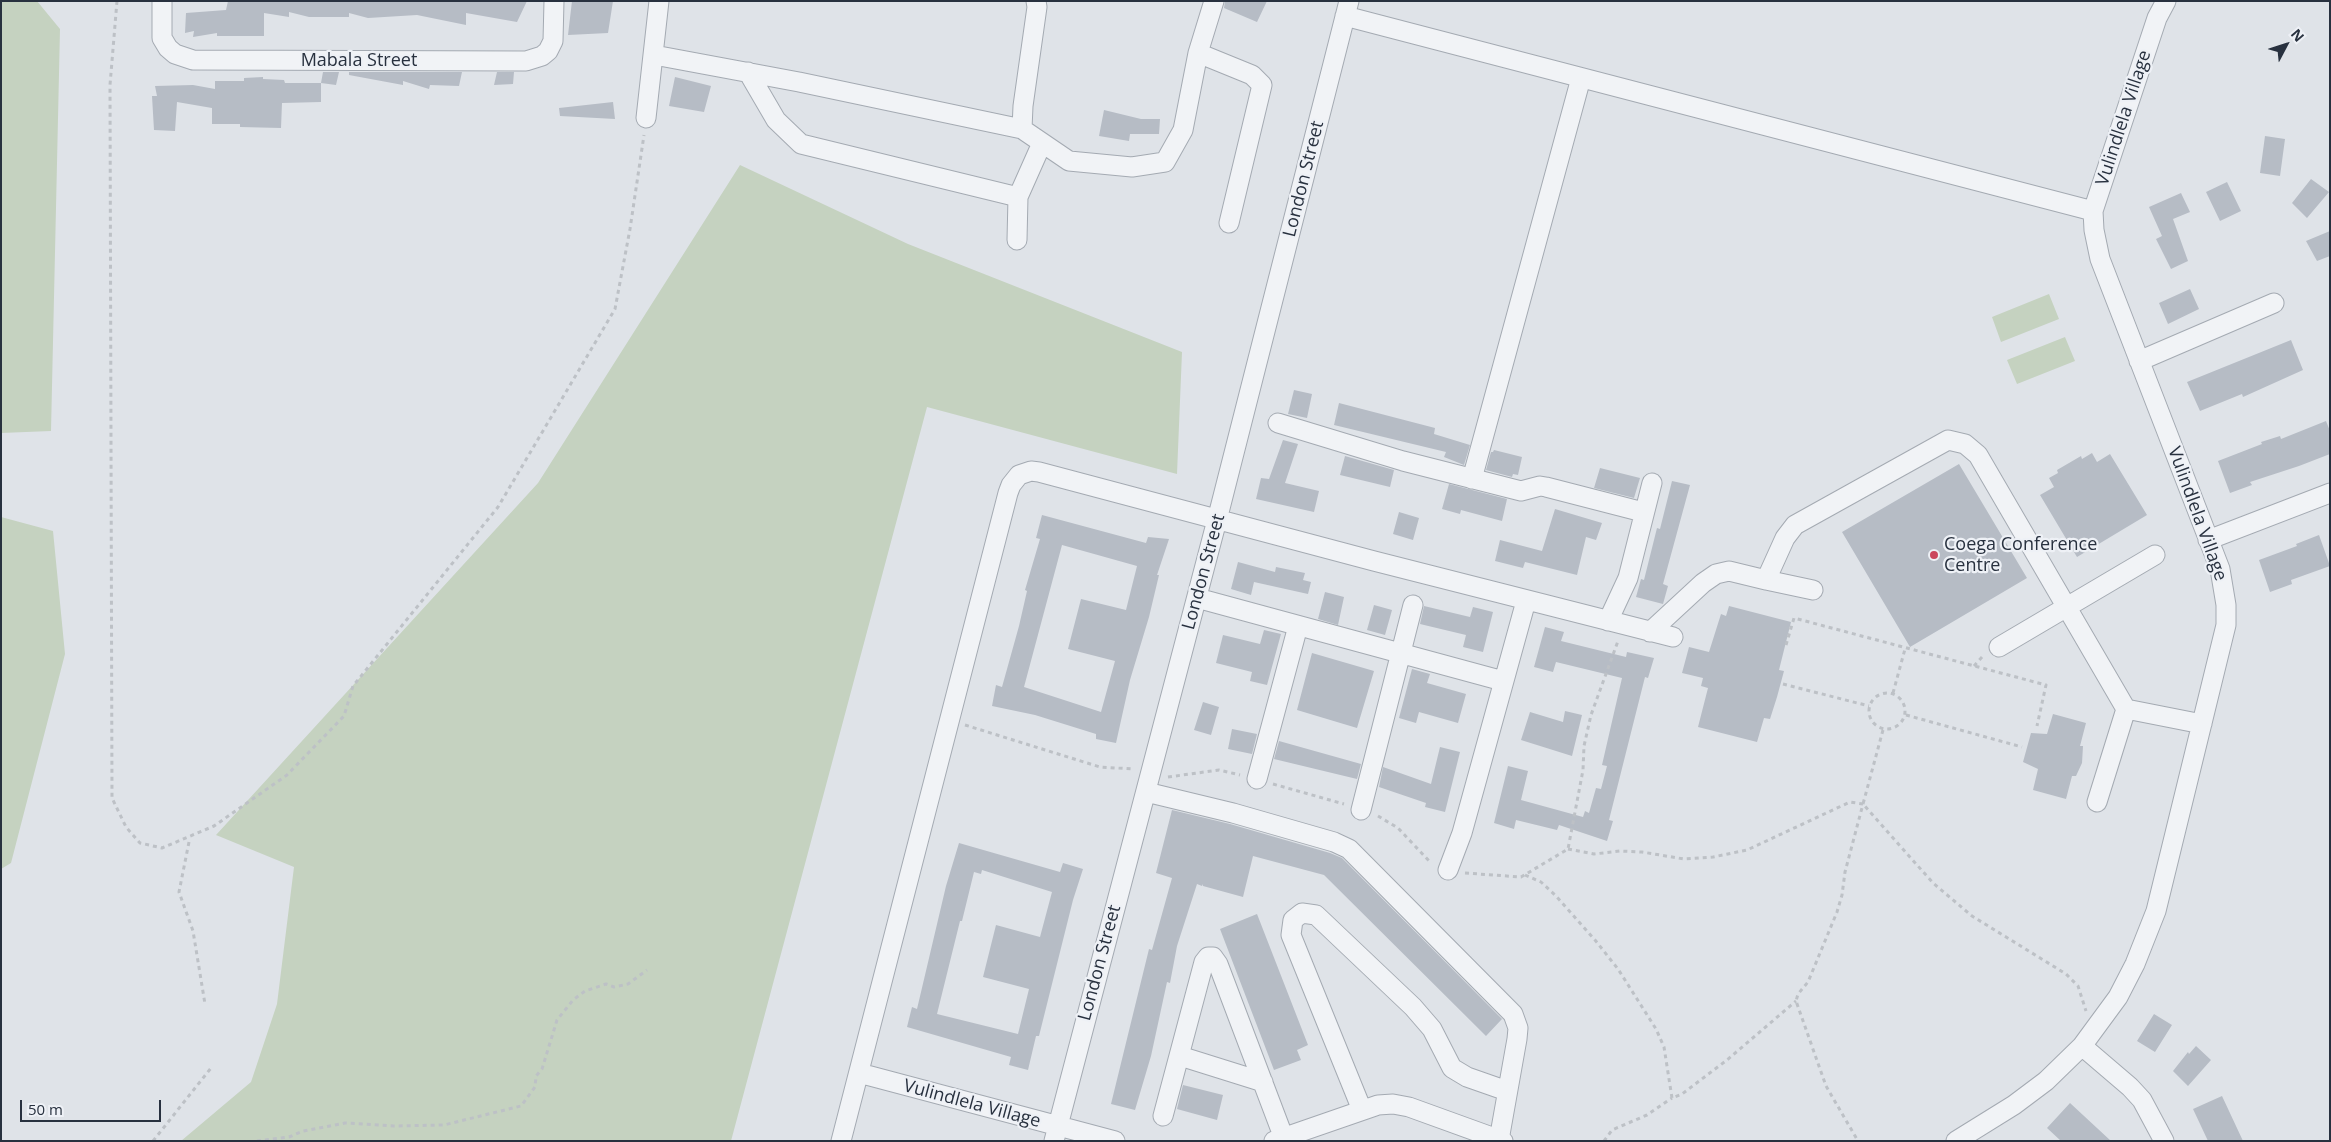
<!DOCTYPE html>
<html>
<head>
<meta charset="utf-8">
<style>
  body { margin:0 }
  #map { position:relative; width:2331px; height:1142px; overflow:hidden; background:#dfe3e8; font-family:"Open Sans",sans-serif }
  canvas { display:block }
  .frame { position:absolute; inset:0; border:2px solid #28313f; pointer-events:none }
  .north { position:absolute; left:2261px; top:20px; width:50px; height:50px; -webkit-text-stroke:4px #eef1f6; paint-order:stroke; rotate:50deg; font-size:14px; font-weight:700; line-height:20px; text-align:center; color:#28313f }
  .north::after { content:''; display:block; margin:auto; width:18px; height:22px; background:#28313f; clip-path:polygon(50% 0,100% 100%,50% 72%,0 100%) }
  .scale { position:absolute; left:20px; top:1100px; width:141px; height:22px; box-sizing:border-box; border:2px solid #28313f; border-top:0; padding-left:6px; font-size:15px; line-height:18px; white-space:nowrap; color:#28313f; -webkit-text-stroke:4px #eef1f6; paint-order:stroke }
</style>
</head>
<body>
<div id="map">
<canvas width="2331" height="1142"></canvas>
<div class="frame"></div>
<div class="north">N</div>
<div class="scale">50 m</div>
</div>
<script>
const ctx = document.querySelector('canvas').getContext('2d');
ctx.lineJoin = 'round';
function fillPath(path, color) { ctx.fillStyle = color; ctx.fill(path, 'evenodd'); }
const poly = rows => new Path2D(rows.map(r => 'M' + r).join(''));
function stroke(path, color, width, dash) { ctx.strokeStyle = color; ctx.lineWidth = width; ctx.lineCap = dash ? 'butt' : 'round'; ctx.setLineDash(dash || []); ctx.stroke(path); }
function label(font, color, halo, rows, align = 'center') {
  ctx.font = font + ' "Open Sans",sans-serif'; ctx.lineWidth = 4.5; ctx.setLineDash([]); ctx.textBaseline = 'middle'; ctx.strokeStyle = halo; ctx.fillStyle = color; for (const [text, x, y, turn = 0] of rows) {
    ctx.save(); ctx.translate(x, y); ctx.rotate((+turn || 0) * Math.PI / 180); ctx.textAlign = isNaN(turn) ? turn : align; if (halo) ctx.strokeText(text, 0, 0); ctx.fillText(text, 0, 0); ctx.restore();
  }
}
fillPath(poly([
  [1,1,37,1,60,29,51,431,1,433],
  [740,165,908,244,1182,352,1177,474,927,407,731,1141,181,1141,251,1082,277,1004,294,867,216,835,538,483],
  [2049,294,2059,319,2001,342,1992,317],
  [2065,337,2075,361,2017,384,2007,360],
  [1,517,53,531,65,654,11,863,1,869]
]), '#c5d2c0');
fillPath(poly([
  [228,1,527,1,517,22,466,13,466,25,417,15,368,18,349,13,349,17,309,17,289,12,289,17,264,13,264,36,217,36,217,33,193,37,194,31,185,33,186,13,226,10],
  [572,1,613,1,608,33,568,35],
  [1225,1,1267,1,1257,22,1224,8],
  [323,72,339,72,336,85,321,83],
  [349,72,462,72,459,86,430,85,429,89,403,81,403,85,349,75],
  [497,72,514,72,513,84,494,85],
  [263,77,263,79,284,80,285,83,321,83,321,102,282,103,281,128,240,127,240,124,212,124,212,108,177,102,175,131,154,130,152,96,157,96,155,86,193,85,215,89,215,81,244,81,244,78],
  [675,77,711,86,704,112,669,106],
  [613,102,615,119,560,116,559,108],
  [1104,110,1141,119,1160,119,1159,134,1130,134,1129,141,1099,136],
  [2265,136,2285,139,2280,176,2260,173],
  [2311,179,2329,192,2307,218,2292,203],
  [2227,182,2241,211,2220,221,2206,192],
  [2181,193,2190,212,2173,219,2188,261,2171,269,2156,239,2162,236,2149,207],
  [2330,231,2330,256,2317,261,2306,241],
  [2190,289,2199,309,2168,324,2159,303],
  [2291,340,2303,370,2243,397,2242,394,2200,411,2187,382],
  [1294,390,1312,394,1307,418,1288,414],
  [1339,403,1435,428,1434,434,1470,445,1464,465,1444,457,1446,452,1334,425],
  [2326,421,2330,431,2330,454,2299,466,2250,482,2252,485,2230,493,2218,461,2262,444,2261,442,2280,436,2281,439],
  [1283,440,1298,444,1285,483,1319,491,1314,512,1256,499,1261,478,1269,479],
  [1494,450,1522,457,1518,475,1513,474,1512,477,1486,470,1491,452,1493,452],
  [2092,453,2097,462,2110,454,2147,515,2077,557,2040,495,2054,487,2049,478,2058,473,2057,470,2081,456,2082,459],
  [1345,456,1394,470,1390,487,1340,475],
  [1959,464,2027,578,1910,647,1842,532],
  [1600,468,1640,478,1634,498,1594,488],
  [1672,481,1690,485,1663,584,1668,586,1663,604,1636,597,1641,579,1644,580,1657,528,1660,529],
  [1449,484,1507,499,1502,521,1461,510,1460,514,1442,509],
  [1555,509,1602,523,1596,540,1586,537,1577,575,1525,562,1523,568,1495,561,1500,540,1542,551],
  [1399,512,1419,518,1413,540,1393,534],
  [1042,515,1146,543,1148,537,1169,539,1157,575,1159,575,1149,617,1130,680,1116,743,1096,739,1096,734,1035,715,992,706,996,685,1002,687,1019,626,1027,591,1025,590,1040,539,1036,538],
  [1062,545,1137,566,1126,610,1081,599,1068,649,1115,661,1101,712,1024,687],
  [2319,535,2330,566,2291,580,2292,584,2270,592,2259,560,2297,546,2296,544],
  [1238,562,1275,572,1276,567,1305,573,1303,580,1311,582,1308,594,1254,582,1251,595,1231,589],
  [1325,592,1344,597,1338,625,1318,619],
  [1374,605,1392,610,1385,635,1367,630],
  [1424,606,1470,617,1473,607,1493,612,1483,652,1463,647,1466,635,1420,624],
  [1729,606,1791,622,1779,670,1784,671,1777,697,1770,719,1764,718,1757,742,1698,727,1708,688,1701,686,1703,678,1682,673,1689,647,1709,652,1721,614,1726,616],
  [1545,627,1564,632,1561,641,1626,657,1627,652,1654,658,1648,678,1645,677,1609,820,1613,821,1607,841,1559,825,1557,830,1516,820,1514,829,1494,823,1508,766,1528,771,1521,800,1583,817,1585,811,1589,813,1596,788,1601,789,1607,766,1602,765,1622,678,1556,662,1553,672,1534,667],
  [1264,630,1281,634,1267,685,1250,681,1252,672,1216,663,1223,635,1260,644],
  [1312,653,1374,671,1357,728,1297,710],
  [1412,669,1430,674,1427,683,1466,694,1458,723,1419,712,1416,723,1399,718],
  [1203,702,1219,707,1211,735,1194,730],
  [1565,711,1582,715,1572,756,1521,740,1530,712,1563,722],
  [2053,714,2086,723,2080,746,2083,746,2082,763,2076,776,2072,776,2066,799,2033,790,2038,769,2023,762,2031,733,2047,734],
  [1232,729,1257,734,1252,754,1228,749],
  [1279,741,1361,764,1357,779,1274,759],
  [1440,747,1460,752,1445,812,1425,807,1426,803,1379,787,1383,767,1431,784],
  [1172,810,1230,824,1330,853,1342,858,1502,1019,1486,1036,1324,875,1253,856,1243,897,1203,886,1202,884,1202,886,1197,884,1177,946,1170,983,1167,982,1151,1056,1135,1110,1111,1104,1149,949,1152,950,1172,878,1156,873],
  [959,843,1060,872,1063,863,1083,869,1073,900,1039,1036,1036,1036,1028,1070,1009,1065,1011,1057,907,1027,912,1007,917,1009,946,886],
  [982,870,1052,892,1040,937,996,925,983,977,1029,989,1018,1034,937,1014,960,921,962,921,974,872,981,874],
  [1257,914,1308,1045,1297,1050,1301,1060,1274,1070,1220,929],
  [2154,1014,2172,1025,2155,1052,2137,1041],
  [2196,1046,2211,1060,2188,1086,2173,1071,2188,1052,2189,1054],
  [1183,1085,1223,1095,1217,1120,1177,1109],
  [2222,1096,2243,1141,2208,1141,2193,1109],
  [2070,1103,2111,1141,2061,1141,2047,1128]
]), '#b6bcc5');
const minor = poly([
  [162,1,162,38,168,48,175,54,193,60,526,61,542,56,548,51,553,41,554,1],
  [1345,16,2093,211],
  [1198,53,1252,75,1262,85,1229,223],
  [654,55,799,82,1022,129,1069,161,1132,167,1165,162,1183,130,1198,53,1214,1],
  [748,72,776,120,801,144,1018,197],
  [646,118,659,1],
  [1022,129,1023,106,1037,7,1036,1],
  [1017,240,1018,197,1042,143],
  [2139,361,2274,303],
  [1278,423,1403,461,1521,491,1540,486,1546,487,1643,512],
  [1472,479,1581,78],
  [2208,540,2330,493],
  [1766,580,1813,590],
  [1197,598,1503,681],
  [1608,621,1628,578,1652,483],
  [1650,632,1703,583,1716,574,1729,571,1766,580,1785,538,1795,525,1948,440,1965,444,1978,455,2126,709,2202,724],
  [1999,647,2155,555],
  [1257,779,1298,626],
  [1146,792,1233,813,1334,842,1349,849,1513,1014,1518,1028,1517,1039,1499,1140],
  [2097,802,2126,709],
  [1361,810,1413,605],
  [1448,870,1462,833,1526,601],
  [2082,1046,2130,1087,2142,1100,2164,1141],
  [1180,1056,1263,1082],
  [859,1073,1115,1141],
  [1362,1110,1291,935,1293,920,1302,913,1316,915,1413,1007,1432,1029,1452,1068,1467,1077,1507,1091],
  [1163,1116,1204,962,1208,957,1213,957,1218,964,1285,1141],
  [841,1141,1008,493,1011,485,1019,475,1031,471,1039,472,1374,561,1673,637],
  [1054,1141,1217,520,1349,1],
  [1274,1141,1378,1105,1393,1104,1409,1107,1503,1141],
  [1956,1141,2014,1105,2046,1081,2082,1046,2118,997,2135,964,2156,911,2226,625,2226,605,2220,569,2100,259,2094,230,2093,211,2157,18,2166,1]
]);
stroke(minor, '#a4aab2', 21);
stroke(poly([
  [117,1,110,85,112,798,126,827,140,843,162,848,214,826,287,775,344,716,353,686,498,507,615,309,630,229,644,135],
  [1786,645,1794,618,2046,685,2037,726],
  [1974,666,1983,656],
  [1783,684,1869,706],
  '1869 711a18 18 0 1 1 36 0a18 18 0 1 1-36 0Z',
  [1893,693,1905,649],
  [1906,715,2022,747],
  [965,725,1100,767,1133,769],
  [1883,730,1863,804,1933,883,1972,916,2066,974,2078,986,2086,1011],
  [1168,777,1219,770,1240,775],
  [1273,784,1344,804],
  [1378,816,1398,828,1431,863],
  [189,842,179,892,193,931,205,1004],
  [1568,849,1594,854,1620,851,1642,852,1684,859,1713,857,1747,850,1850,802,1863,804,1845,872,1842,895,1837,912,1808,982,1798,994,1796,1001,1826,1086,1858,1141],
  [1465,873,1521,877,1568,849,1583,770,1584,746,1591,715,1618,641],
  [1525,875,1541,882,1556,896,1595,940,1618,969,1656,1029,1664,1047,1672,1098,1682,1094,1727,1060,1796,1001],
  [153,1141,211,1068],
  [257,1141,289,1137,303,1131,345,1123,394,1126,444,1125,521,1106,535,1087,536,1076,542,1069,557,1020,573,1000,585,991,606,984,614,987,628,984,647,970],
  [1604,1141,1612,1130,1647,1115,1672,1098]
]), '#bdc1c6', 3, [4, 4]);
stroke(minor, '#f1f3f6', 19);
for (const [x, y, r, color] of [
  [1934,555,5,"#cb465d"]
]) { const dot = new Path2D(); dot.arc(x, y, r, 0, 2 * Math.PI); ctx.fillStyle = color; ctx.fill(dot); stroke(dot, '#eef1f6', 2); }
label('18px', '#28313f', '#eef1f6', [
  ["Mabala Street",359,61],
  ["Vulindlela Village",2124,118,-72],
  ["London Street",1304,179,-76],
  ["Vulindlela Village",2197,514,70],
  ["London Street",1204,572,-75],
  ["London Street",1100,963,-75],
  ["Vulindlela Village",972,1104,15]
]);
label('18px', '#28313f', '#eef1f6', [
  ["Coega Conference",1944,545],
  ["Centre",1944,566]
], 'left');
</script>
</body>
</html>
